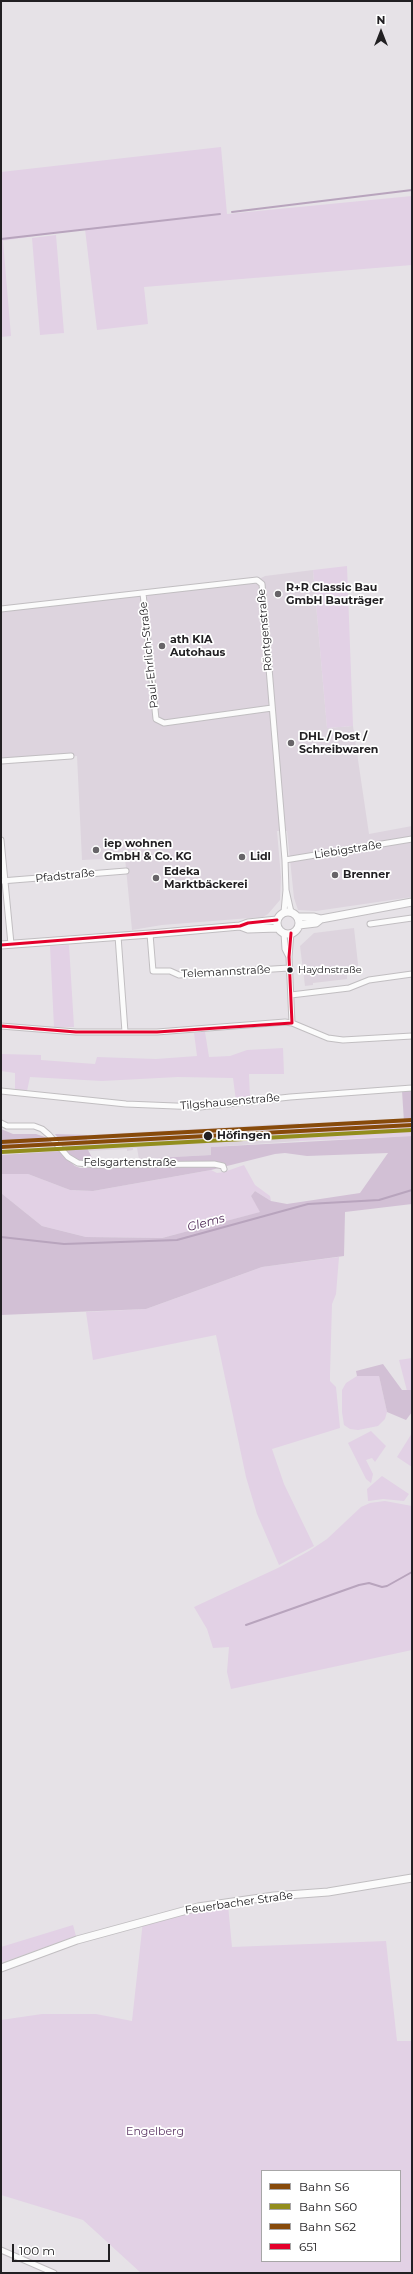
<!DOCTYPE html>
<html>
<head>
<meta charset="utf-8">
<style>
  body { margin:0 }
  #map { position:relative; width:413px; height:2274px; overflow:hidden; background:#e6e2e7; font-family:Montserrat,sans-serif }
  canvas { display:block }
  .frame { position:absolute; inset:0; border:2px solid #222023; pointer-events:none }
  .legend { position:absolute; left:261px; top:2170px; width:140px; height:92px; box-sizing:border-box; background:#fff; border:1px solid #a7a6a7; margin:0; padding:5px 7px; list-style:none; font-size:12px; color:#222023 }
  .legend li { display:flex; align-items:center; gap:8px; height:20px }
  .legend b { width:20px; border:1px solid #a7a6a7 }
  .north { position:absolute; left:361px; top:12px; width:40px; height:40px; -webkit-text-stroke:3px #fff; paint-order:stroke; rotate:0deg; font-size:11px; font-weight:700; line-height:16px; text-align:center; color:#222023 }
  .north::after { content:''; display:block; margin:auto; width:14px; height:18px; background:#222023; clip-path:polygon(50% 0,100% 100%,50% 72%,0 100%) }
  .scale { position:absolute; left:12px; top:2244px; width:98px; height:18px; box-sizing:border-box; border:2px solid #222023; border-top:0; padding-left:5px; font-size:12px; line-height:14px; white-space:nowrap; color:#222023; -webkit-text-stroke:3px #fff; paint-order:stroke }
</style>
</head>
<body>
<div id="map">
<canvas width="413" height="2274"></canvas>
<div class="frame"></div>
<ul class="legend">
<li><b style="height:5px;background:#874a0a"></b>Bahn S6</li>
<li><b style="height:5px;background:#928d1d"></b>Bahn S60</li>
<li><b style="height:5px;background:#874a0a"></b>Bahn S62</li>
<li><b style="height:5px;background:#e4002b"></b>651</li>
</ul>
<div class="north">N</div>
<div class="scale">100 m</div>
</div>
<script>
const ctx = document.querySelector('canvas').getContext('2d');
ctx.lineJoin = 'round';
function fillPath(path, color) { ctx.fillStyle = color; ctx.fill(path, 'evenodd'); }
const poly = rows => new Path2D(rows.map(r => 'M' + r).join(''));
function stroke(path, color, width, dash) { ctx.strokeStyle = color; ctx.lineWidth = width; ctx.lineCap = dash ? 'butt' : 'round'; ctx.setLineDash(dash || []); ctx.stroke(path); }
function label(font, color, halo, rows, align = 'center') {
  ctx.font = font + ' Montserrat,sans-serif'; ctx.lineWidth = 3.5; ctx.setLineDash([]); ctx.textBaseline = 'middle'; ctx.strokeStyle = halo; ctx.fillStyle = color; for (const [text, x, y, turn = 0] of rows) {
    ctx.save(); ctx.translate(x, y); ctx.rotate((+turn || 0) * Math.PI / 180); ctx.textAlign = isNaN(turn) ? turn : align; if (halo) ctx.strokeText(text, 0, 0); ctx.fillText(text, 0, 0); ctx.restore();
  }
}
fillPath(poly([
  [313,570,327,728,353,726,369,834,412,826,412,897,316,911,298,910,294,898,287,831,277,831,281,877,280,900,268,914,263,917,162,925,132,930,125,858,82,860,77,756,1,761,1,609,257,580,265,576],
  [354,928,359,973,347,974,347,979,313,983,313,985,305,986,300,946,314,933],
  [299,1123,299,1129,412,1123,299,1137,299,1141,211,1147,211,1155,154,1158,139,1159,137,1148,133,1148,133,1150,127,1151,127,1149,87,1151,87,1148,66,1149,60,1142,87,1141,87,1135]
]), '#ddd4de');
fillPath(poly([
  [221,147,227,214,412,196,412,265,144,287,148,324,97,330,85,229,1,241,1,172],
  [56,235,64,333,40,335,32,238],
  [3,241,11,336,1,337,1,242],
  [347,566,353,726,327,728,313,570],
  [69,945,74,1027,54,1027,50,946],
  [205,1032,209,1057,230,1056,247,1050,283,1048,284,1074,249,1074,250,1098,236,1101,233,1078,178,1077,102,1081,30,1077,27,1091,15,1089,15,1073,1,1071,1,1054,41,1055,41,1060,95,1064,97,1057,156,1059,197,1056,194,1033],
  [412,1121,412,1136,299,1141,299,1127],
  [244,1165,255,1185,270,1196,271,1201,255,1191,251,1196,261,1212,162,1238,86,1237,42,1226,1,1193,1,1174,28,1174,70,1190,93,1191,211,1170,217,1173,224,1172],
  [339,1257,336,1294,332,1304,330,1374,330,1381,336,1387,340,1428,272,1449,284,1484,314,1546,279,1565,257,1514,246,1477,216,1335,93,1360,86,1312,146,1309,262,1267],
  [412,1358,412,1390,407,1391,399,1360],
  [368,1375,379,1376,387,1412,385,1419,378,1426,358,1430,350,1429,344,1425,342,1412,342,1390,346,1383,357,1376],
  [371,1431,386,1446,375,1462,372,1458,366,1460,373,1474,371,1483,366,1479,348,1443],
  [412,1433,412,1467,397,1457],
  [382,1476,409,1494,404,1501,383,1499,368,1501,367,1489],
  [385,1501,412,1506,412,1650,231,1689,227,1672,229,1647,213,1648,207,1629,194,1607,280,1567,309,1551,327,1539,361,1507,370,1503],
  [228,1905,232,1947,386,1941,397,2041,412,2041,412,2273,141,2273,83,2220,1,2195,1,2020,42,2014,96,2014,132,2021,143,1921],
  [262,2171,400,2171,400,2261,262,2261],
  [73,1925,76,1936,1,1963,1,1947]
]), '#e2d1e5');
fillPath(poly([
  [402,1091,412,1091,412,1121,404,1122],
  [1,1129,13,1134,36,1134,45,1137,51,1143,1,1146],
  [55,1134,87,1135,87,1141,60,1141],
  [412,1136,412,1204,345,1212,344,1256,262,1267,146,1309,1,1315,1,1193,42,1226,86,1237,162,1238,260,1212,251,1196,255,1191,271,1201,287,1204,360,1193,388,1153,307,1156,285,1153,275,1154,211,1170,93,1191,70,1190,28,1174,1,1174,1,1155,60,1151,75,1166,80,1168,135,1168,154,1158,211,1155,211,1147],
  [87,1148,96,1165,84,1163,68,1157,66,1149],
  [383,1364,402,1390,412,1390,412,1412,406,1420,387,1412,379,1376,357,1376,356,1371]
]), '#d2c0d5');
stroke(poly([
  [232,212,412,190],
  [1,239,220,214],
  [1,1237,64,1244,177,1240,308,1204,379,1200,412,1190],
  [246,1625,359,1585,369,1583,382,1587,387,1586,412,1572]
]), '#b8a4bd', 2);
const street = poly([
  [143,593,156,719,164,723,272,708],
  [1,609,257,580,262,584,285,860,286,890,284,912],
  [1,761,71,756],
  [1,840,11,944],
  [285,860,412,839],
  [1,881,126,871],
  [286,890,291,912],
  [370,924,412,918],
  [284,933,285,949,289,957,292,1023],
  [150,934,153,971,170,971,179,975,289,968],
  [118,936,125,1032],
  [289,957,291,933],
  [291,995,349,988,369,980,412,974],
  [1,1026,76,1032,157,1032,285,1022,292,1023,328,1038,343,1040,412,1036],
  [1,1091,126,1104,200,1107,290,1097,412,1088],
  [1,1123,7,1126,34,1126,42,1129,49,1135,68,1157,78,1163,96,1165,214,1164,223,1166,224,1169],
  [1,2250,54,2273]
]);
const secondary = poly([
  '277 923a11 11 0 1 1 22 0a11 11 0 1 1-22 0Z',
  [298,917,314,917,321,919],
  [299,925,316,923,321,919,412,902],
  [240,926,248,929,278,928],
  [1,945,150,934,240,926,248,923,277,920],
  [1,1968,77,1940,198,1907,274,1896,328,1892,412,1878]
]);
stroke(street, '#c1bec1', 7);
stroke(secondary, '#c1bec1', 9);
stroke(street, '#fbfbfb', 5);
stroke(secondary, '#fbfbfb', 7);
stroke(poly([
  [291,933,289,957,292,1023],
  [1,945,240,926,248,923,277,920],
  [1,1026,76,1032,157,1032,292,1023]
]), '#e4002b', 3);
stroke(poly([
  [1,1147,412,1125]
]), '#874a0a', 4);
stroke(poly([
  [1,1152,412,1130]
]), '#928d1d', 4);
stroke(poly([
  [1,1142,412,1120]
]), '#874a0a', 4);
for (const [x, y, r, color] of [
  [278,594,4,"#676468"],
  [162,646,4,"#676468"],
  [291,743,4,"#676468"],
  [96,850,4,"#676468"],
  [242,857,4,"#676468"],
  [335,875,4,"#676468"],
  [156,878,4,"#676468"],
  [290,970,3.5,"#222023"],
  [208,1136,5,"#222023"]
]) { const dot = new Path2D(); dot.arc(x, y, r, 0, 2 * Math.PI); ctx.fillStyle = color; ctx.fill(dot); stroke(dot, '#fff', 1.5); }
label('10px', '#222023', '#fff', [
  ["Haydnstraße",298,970]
], 'left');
label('bold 11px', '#222023', '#fff', [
  ["R+R Classic Bau",286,588],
  ["GmbH Bauträger",286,601],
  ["ath KIA",170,640],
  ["Autohaus",170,653],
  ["DHL / Post /",299,737],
  ["Schreibwaren",299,750],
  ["iep wohnen",104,844],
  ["GmbH & Co. KG",104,857],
  ["Lidl",250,857],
  ["Edeka",164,872],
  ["Marktbäckerei",164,885],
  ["Brenner",343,875]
], 'left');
label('11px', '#222023', '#fff', [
  ["Röntgenstraße",265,630,-95],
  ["Paul-Ehrlich-Straße",149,655,-96],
  ["Liebigstraße",348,850,-9],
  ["Pfadstraße",65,876,-6],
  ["Telemannstraße",226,972,-3],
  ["Tilgshausenstraße",230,1102,-5],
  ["Felsgartenstraße",130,1163],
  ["Feuerbacher Straße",239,1903,-8]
]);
label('bold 11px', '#222023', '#fff', [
  ["Höfingen",217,1136]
], 'left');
label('11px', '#5c3664', '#fff', [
  ["Engelberg",155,2132]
]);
label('italic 12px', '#4d2754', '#fff', [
  ["Glems",206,1223,-15]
]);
</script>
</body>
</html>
